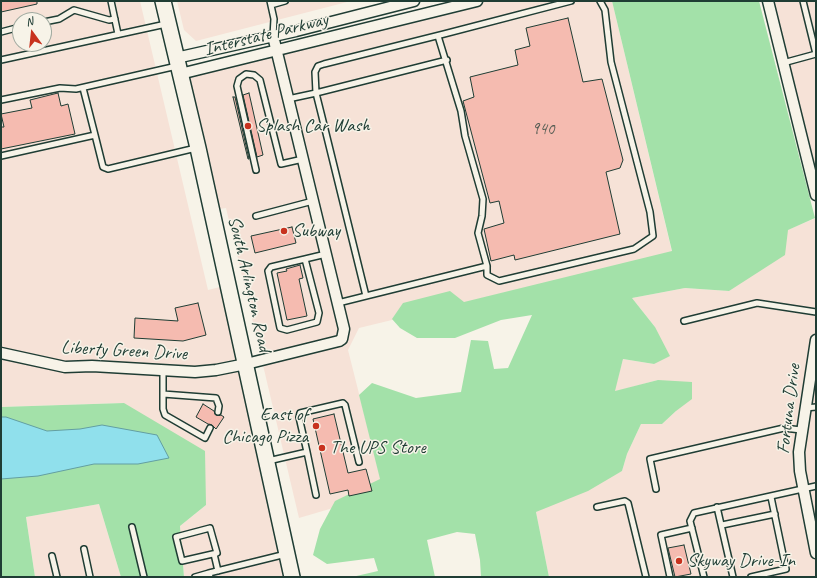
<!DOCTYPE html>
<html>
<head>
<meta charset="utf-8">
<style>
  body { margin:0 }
  #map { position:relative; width:817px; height:578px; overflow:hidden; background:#f7f3e8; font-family:Caveat,sans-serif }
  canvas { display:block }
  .frame { position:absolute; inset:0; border:2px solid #1f3d34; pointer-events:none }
  .north { position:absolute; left:12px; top:12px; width:40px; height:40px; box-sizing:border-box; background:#f7f3e8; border:1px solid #a1aaa0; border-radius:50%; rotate:345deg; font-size:11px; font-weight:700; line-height:16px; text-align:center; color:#1f3d34 }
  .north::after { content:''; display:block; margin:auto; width:14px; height:18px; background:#c8321e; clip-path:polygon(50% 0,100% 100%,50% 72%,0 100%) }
</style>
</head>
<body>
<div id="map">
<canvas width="817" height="578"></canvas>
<div class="frame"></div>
<div class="north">N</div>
</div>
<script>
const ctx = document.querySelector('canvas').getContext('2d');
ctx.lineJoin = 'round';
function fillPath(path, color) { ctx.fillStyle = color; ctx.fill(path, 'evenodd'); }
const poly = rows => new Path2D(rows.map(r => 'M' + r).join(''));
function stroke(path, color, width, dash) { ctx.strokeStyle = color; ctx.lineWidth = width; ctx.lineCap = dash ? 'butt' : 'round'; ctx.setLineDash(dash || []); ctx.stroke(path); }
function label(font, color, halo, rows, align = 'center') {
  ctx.font = font + ' Caveat,sans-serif'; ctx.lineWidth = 3; ctx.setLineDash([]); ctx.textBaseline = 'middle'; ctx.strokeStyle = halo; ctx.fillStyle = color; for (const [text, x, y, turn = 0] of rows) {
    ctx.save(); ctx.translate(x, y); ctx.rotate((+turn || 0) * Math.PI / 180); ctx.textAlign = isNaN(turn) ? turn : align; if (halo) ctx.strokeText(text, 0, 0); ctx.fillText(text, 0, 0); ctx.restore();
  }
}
fillPath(poly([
  [1,1,140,1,208,290,228,285,292,577,184,577,180,526,206,505,124,403,1,407],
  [20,20,44,20,44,44,20,44],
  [177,1,351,1,196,41,184,30],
  [478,1,612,1,672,252,359,328,348,350,384,493,299,518,226,208,212,210,180,74],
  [767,1,816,1,816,195],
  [816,218,816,577,549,577,536,512,622,471,627,454,641,424,662,424,676,411,658,380,614,392,623,359,654,364,655,327,632,298,685,288,729,291,787,230],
  [99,504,121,577,35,577,26,517]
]), '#f6e2d7');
fillPath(poly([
  [612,1,759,1,815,218,788,230,785,255,729,291,685,288,632,298,655,327,670,356,654,364,623,359,615,391,658,380,692,382,692,399,676,411,662,424,641,424,627,454,622,471,588,491,536,512,549,577,481,577,480,560,475,534,457,532,427,540,435,577,352,577,378,571,374,558,327,564,313,555,320,529,335,501,380,479,359,395,372,383,416,398,461,392,471,340,488,341,494,369,508,368,532,315,501,320,455,338,417,338,400,328,392,319,403,303,450,291,464,302,672,251],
  [124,403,205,451,206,505,180,526,184,577,121,577,99,504,26,517,35,577,1,577,1,407]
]), '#a3e1a9');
const water = poly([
  [1,417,6,417,47,431,80,429,102,425,157,435,169,458,138,464,94,464,38,476,1,479,1,417]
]);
fillPath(water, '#90e0ec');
stroke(water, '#639fa2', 1);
const building = poly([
  [1,1,37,1,37,4,1,12,1,1],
  [568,18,583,82,602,79,623,160,620,168,606,172,620,234,515,260,514,255,491,261,484,229,504,223,499,201,490,203,463,101,474,97,470,77,518,65,515,50,530,46,526,28,568,18],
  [58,93,61,106,68,104,75,134,1,149,1,127,4,127,1,114,32,108,30,100,58,93],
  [249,93,263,155,257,157,243,95,249,93],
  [233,97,235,97,249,159,248,159,233,97],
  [292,227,296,243,255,253,251,236,292,227],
  [300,265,303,278,299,279,307,316,287,320,277,273,287,271,286,269,300,265],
  [198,303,206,335,183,341,134,338,135,318,178,321,175,308,198,303],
  [203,404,214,411,216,415,221,415,224,417,216,429,212,425,208,424,196,417,203,404],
  [334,414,348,473,366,469,372,491,349,496,348,490,330,494,313,419,334,414],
  [684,545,691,574,675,577,668,548,684,545]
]);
fillPath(building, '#f5bbb0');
stroke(building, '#1f3d34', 1);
const service = poly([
  [111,1,118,34],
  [270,1,274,19,273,36],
  [271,5,285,1],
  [44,22,59,19,74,10,109,20,115,19],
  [1,32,20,27],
  [1,60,166,24],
  [447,60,316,93,315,72,318,66,324,64,444,34,571,1],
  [783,63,816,54,803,1],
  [83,88,95,135],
  [288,99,316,93,322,117,366,296,338,303],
  [1,100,60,88,76,89,177,66],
  [1,156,95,135,103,167,108,169,196,148],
  [256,170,237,86,239,79,246,74,254,75,260,80,281,164,303,159],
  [256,216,313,201],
  [305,259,319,313,317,322,287,330,280,328,268,271,271,267,305,259,326,254],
  [487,266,487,275,499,281,634,249,653,236,650,212,611,62,605,10,600,1],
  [366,296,487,266,478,233,482,216,483,199,465,136,461,111,453,85,438,36],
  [684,321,757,303,816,312],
  [163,370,163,409,165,415,205,438,210,428],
  [163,394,216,398,219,406,218,412],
  [805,408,816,407],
  [307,452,316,495],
  [268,461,307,452,299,417,300,413,343,403,345,405,359,462],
  [656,489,650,459,784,428,801,430],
  [597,507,625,501,628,503,646,577],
  [717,507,733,577],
  [722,525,775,514],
  [132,527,144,577],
  [210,528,217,553,182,561,176,537,210,528],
  [84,549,90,577],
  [214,554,218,571],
  [52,556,57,577],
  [195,577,209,573],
  [210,577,209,573,286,554],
  [670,577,661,535,692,528],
  [704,577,690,521,694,513,816,486],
  [751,577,786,569,771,497]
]);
const minor = poly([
  [768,1,816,195],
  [176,58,296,31,414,1],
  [180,74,477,1],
  [816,340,799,452,800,471,816,553],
  [1,353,65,367,92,366,195,372,216,370,246,364,339,341,342,339,344,329,273,36]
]);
const secondary = poly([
  [163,1,198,148,292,577]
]);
stroke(service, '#1f3d34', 8);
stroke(minor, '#1f3d34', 13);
stroke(secondary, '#1f3d34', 18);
stroke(service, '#f7f3e8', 5);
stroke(minor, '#f7f3e8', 10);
stroke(secondary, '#f7f3e8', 15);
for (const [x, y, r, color] of [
  [248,126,4,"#c8321e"],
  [284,231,4,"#c8321e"],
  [316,426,4,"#c8321e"],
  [322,448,4,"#c8321e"],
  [679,561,4,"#c8321e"]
]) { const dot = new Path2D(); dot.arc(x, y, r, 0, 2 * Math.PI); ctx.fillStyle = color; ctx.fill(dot); stroke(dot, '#f7f3e8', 1.5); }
label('17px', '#545c53', null, [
  ["940",543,130]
]);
label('19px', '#1f3d34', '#f7f3e8', [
  ["Interstate Parkway",266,35,-14],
  ["South Arlington Road",249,284,77],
  ["Liberty Green Drive",124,351,3],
  ["Fortuna Drive",789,409,-83]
]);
label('19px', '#1f3d34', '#f7f3e8', [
  ["Splash Car Wash",256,126],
  ["Subway",292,231],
  ["East of",308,415,"right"],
  ["Chicago Pizza",308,437,"right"],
  ["The UPS Store",330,448],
  ["Skyway Drive-In",687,561]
], 'left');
</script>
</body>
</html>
